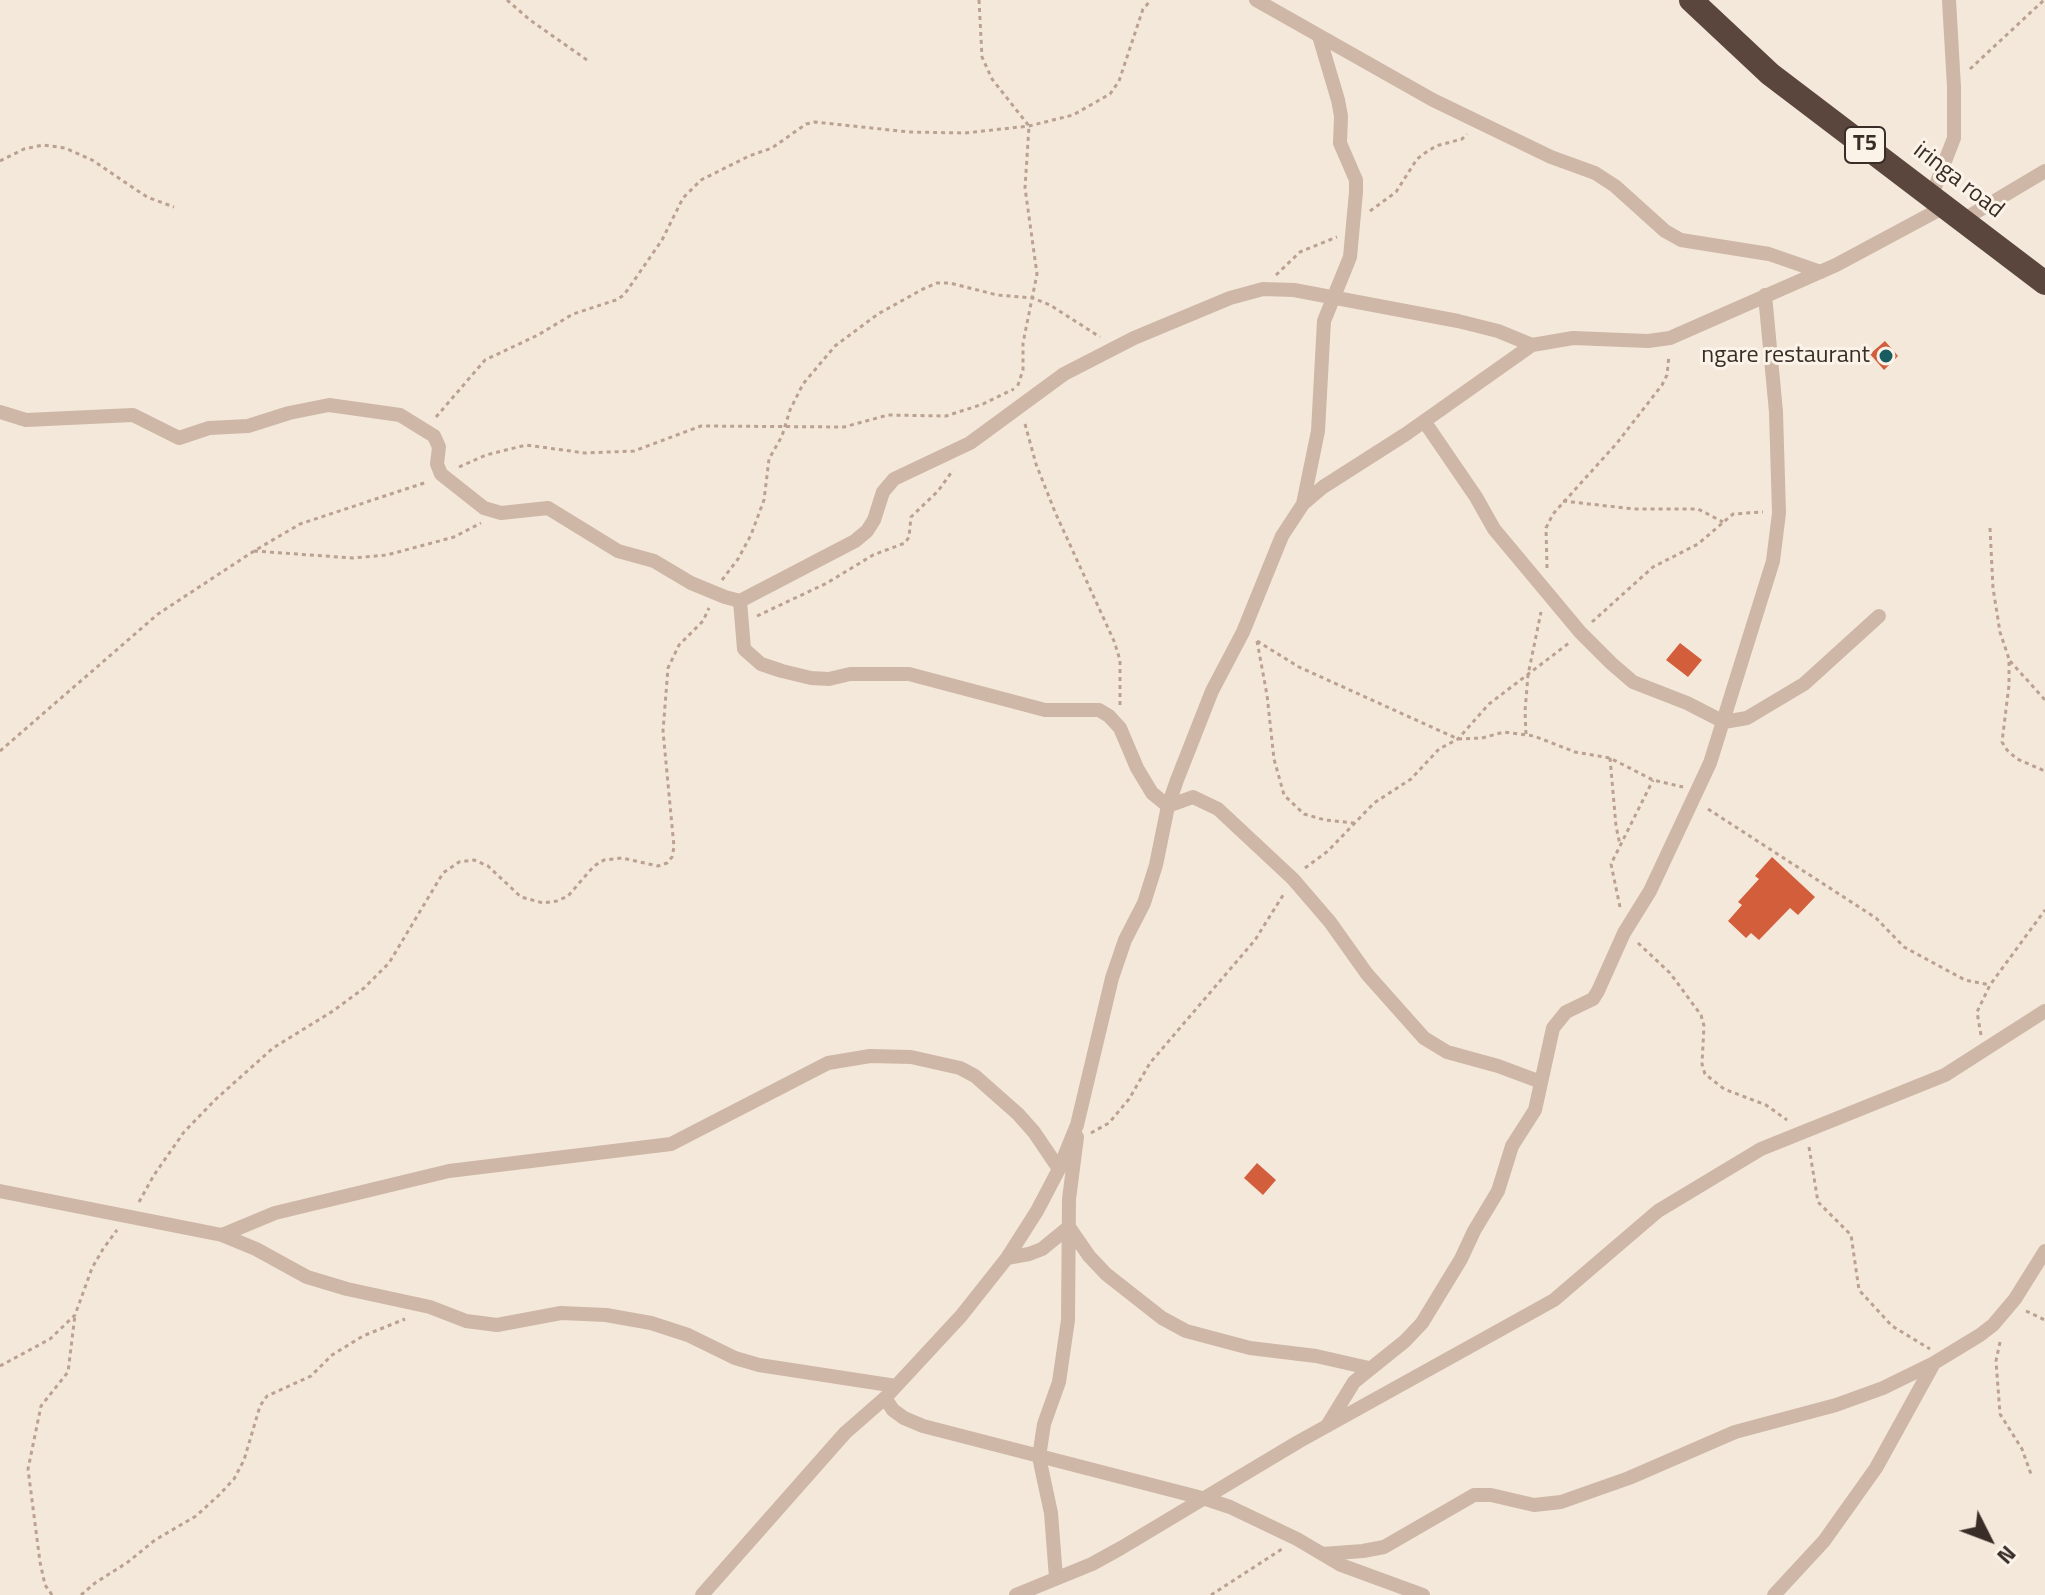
<!DOCTYPE html>
<html>
<head>
<meta charset="utf-8">
<style>
  body { margin:0 }
  #map { position:relative; width:2045px; height:1595px; overflow:hidden; background:#f4e8db; font-family:"Titillium Web",sans-serif }
  canvas { display:block }
  .north { position:absolute; left:1949px; top:1499px; width:80px; height:80px; -webkit-text-stroke:6px #fbf2e8; paint-order:stroke; rotate:132deg; font-size:22px; font-weight:700; line-height:32px; text-align:center; color:#392d27 }
  .north::after { content:''; display:block; margin:auto; width:28px; height:36px; background:#392d27; clip-path:polygon(50% 0,100% 100%,50% 72%,0 100%) }
</style>
</head>
<body>
<div id="map">
<canvas width="2045" height="1595"></canvas>
<div class="north">N</div>
</div>
<script>
const ctx = document.querySelector('canvas').getContext('2d');
ctx.lineJoin = 'round';
function fillPath(path, color) { ctx.fillStyle = color; ctx.fill(path, 'evenodd'); }
const poly = rows => new Path2D(rows.map(r => 'M' + r).join(''));
function stroke(path, color, width, dash) { ctx.strokeStyle = color; ctx.lineWidth = width; ctx.lineCap = dash ? 'butt' : 'round'; ctx.setLineDash(dash || []); ctx.stroke(path); }
function label(font, color, halo, rows, align = 'center') {
  ctx.font = font + ' "Titillium Web",sans-serif'; ctx.lineWidth = 6; ctx.setLineDash([]); ctx.textBaseline = 'middle'; ctx.strokeStyle = halo; ctx.fillStyle = color; for (const [text, x, y, turn = 0] of rows) {
    ctx.save(); ctx.translate(x, y); ctx.rotate((+turn || 0) * Math.PI / 180); ctx.textAlign = isNaN(turn) ? turn : align; if (halo) ctx.strokeText(text, 0, 0); ctx.fillText(text, 0, 0); ctx.restore();
  }
}
fillPath(poly([
  [1885,341,1898,356,1884,370,1870,354],
  [1680,643,1702,660,1688,677,1666,660],
  [1772,857,1815,897,1798,915,1790,908,1759,940,1751,933,1746,938,1728,921,1742,905,1738,902,1759,879,1755,876],
  [1257,1163,1276,1180,1263,1195,1244,1178]
]), '#d25e3c');
stroke(poly([
  [507,0,530,20,587,60],
  [979,0,982,57,992,79,1029,126,1025,188,1037,274,1023,343,1023,370,1017,388],
  [1970,69,2044,0],
  [0,161,24,149,43,145,65,148,92,160,147,197,174,207],
  [1370,211,1396,192,1417,159,1425,153,1436,146,1462,139,1467,134],
  [1276,275,1300,252,1337,237],
  [436,417,485,360,538,335,573,314,616,300,624,295,662,240,683,198,701,180,749,156,772,148,806,124,815,122,909,132,965,133,1029,126,1073,115,1110,94,1119,81,1143,9,1151,0],
  [1025,424,1036,464,1055,512,1114,641,1120,660,1120,705],
  [459,467,486,455,526,445,585,453,634,451,701,426,844,427,888,415,946,416,983,404,1014,389],
  [1563,501,1634,509,1698,509,1723,522],
  [1990,528,1993,588,2000,632,2009,659,2009,685,2002,742,2007,750,2017,759,2045,771],
  [254,551,353,558,387,555,454,537,481,523],
  [1547,568,1546,528,1553,514,1617,443,1662,385,1667,375,1669,355],
  [722,580,738,559,751,535,764,500,769,459,782,436,790,410,803,384,835,346,878,314,923,289,937,283,950,283,997,295,1033,298,1050,305,1100,337],
  [757,616,827,583,873,555,905,543,909,537,911,517,938,491,953,470],
  [1592,622,1653,567,1698,544,1733,514,1763,512],
  [1257,641,1299,667,1458,739,1482,738,1504,732,1534,736,1575,752,1610,758,1653,780,1683,787],
  [1257,641,1267,695,1274,759,1284,795,1304,814,1325,820,1354,823],
  [2010,661,2045,700],
  [1526,734,1525,711,1528,675,1541,612],
  [0,751,158,614,254,551,300,524,427,482],
  [1610,758,1616,826,1620,845],
  [1708,809,1876,918,1904,947,1965,980,1990,985],
  [1305,868,1328,851,1374,803,1411,779,1439,749,1458,739,1489,704,1569,643],
  [1620,907,1611,864,1653,780],
  [1638,943,1670,973,1701,1015,1704,1026,1702,1064,1705,1074,1724,1089,1766,1105,1787,1120],
  [1981,1035,1977,1012,1990,985,2045,910],
  [1091,1133,1109,1123,1129,1099,1150,1063,1255,940,1285,892],
  [1809,1147,1818,1202,1851,1235,1859,1290,1892,1326,1930,1349],
  [139,1202,154,1175,184,1132,216,1099,273,1048,333,1011,364,988,389,963,443,873,459,862,474,860,488,866,521,897,543,903,557,901,568,896,594,866,604,860,622,858,658,866,667,863,672,857,674,847,663,731,668,668,679,645,703,621,709,608],
  [2026,1311,2045,1320],
  [2000,1342,1996,1361,2000,1414,2022,1449,2032,1477],
  [0,1366,50,1339,75,1315,92,1268,103,1249,117,1230],
  [52,1595,45,1585,40,1562,28,1469,41,1406,68,1372,75,1315],
  [81,1595,95,1583,128,1562,155,1540,196,1516,219,1495,234,1479,244,1460,260,1406,267,1396,311,1376,332,1355,363,1336,405,1319],
  [1211,1595,1282,1549]
]), '#baa190', 3, [4, 4]);
stroke(poly([
  [1256,0,1433,100,1551,157,1595,173,1615,186,1665,231,1681,240,1769,254,1821,272],
  [1932,195,1954,138,1954,87,1949,0],
  [1961,221,2045,171],
  [0,412,26,420,133,415,179,438,209,428,248,426,289,413,329,405,400,415,434,436,439,447,437,464,441,474,484,508,501,513,548,508,618,551,654,561,691,583,725,597,740,601,855,541,867,531,874,520,883,492,894,479,970,443,1064,374,1134,338,1230,298,1263,289,1294,290,1458,321,1498,331,1532,345],
  [1424,421,1476,497,1494,529,1580,632,1611,663,1633,682,1687,703,1724,722,1747,718,1804,684,1879,616],
  [1303,504,1318,431,1324,321,1350,257,1356,192,1356,180,1340,143,1341,116,1338,100,1319,36],
  [740,601,744,649,761,664,782,671,811,678,829,679,850,674,909,674,1045,710,1099,710,1109,716,1120,728,1137,768,1152,793,1168,806,1193,797,1218,809,1293,879,1330,922,1367,974,1424,1038,1447,1052,1498,1066,1541,1082],
  [0,1191,222,1235,256,1249,307,1277,347,1289,430,1307,466,1321,497,1325,561,1313,606,1315,651,1323,688,1335,735,1358,759,1365,896,1386],
  [222,1235,275,1213,449,1171,671,1144,828,1063,870,1056,911,1057,960,1068,975,1076,1018,1114,1034,1132,1059,1169],
  [1007,1258,1029,1254,1042,1249,1069,1227,1089,1256,1106,1274,1162,1318,1186,1331,1250,1348,1316,1356,1369,1368],
  [885,1398,893,1410,904,1418,923,1426,1206,1499,1230,1507,1297,1539,1341,1565,1423,1595],
  [1327,1426,1354,1382,1405,1341,1422,1323,1461,1259,1474,1231,1498,1191,1512,1146,1535,1110,1553,1028,1566,1012,1593,999,1598,991,1624,933,1650,891,1710,763,1773,561,1779,513,1776,412,1765,295],
  [1322,1554,1363,1551,1384,1547,1474,1495,1491,1495,1534,1505,1561,1502,1629,1478,1735,1432,1836,1405,1883,1388,1934,1363,1980,1335,1993,1325,2015,1299,2045,1251],
  [1056,1578,1051,1513,1039,1457,1044,1424,1059,1382,1068,1320,1069,1199,1077,1137],
  [702,1595,845,1433,885,1398,961,1316,1007,1258,1037,1211,1059,1169,1077,1125,1112,978,1125,940,1144,903,1156,865,1168,806,1177,780,1212,691,1243,632,1282,536,1303,504,1323,487,1406,434,1532,345,1573,338,1648,341,1670,338,1836,265,1946,206],
  [1016,1595,1092,1564,1121,1548,1298,1442,1554,1300,1658,1211,1761,1149,1945,1075,2045,1011],
  [1774,1595,1824,1541,1876,1468,1934,1363]
]), '#ceb7a6', 14);
stroke(poly([
  [1691,0,1770,74,2045,283]
]), '#5b463e', 24);
for (const [x, y, r, color] of [
  [1886,356,8,"#195c5f"]
]) { const dot = new Path2D(); dot.arc(x, y, r, 0, 2 * Math.PI); ctx.fillStyle = color; ctx.fill(dot); stroke(dot, '#fbf2e8', 3); }
for (const [x, y, w] of [
  [1865,145,40]
]) { const box = new Path2D(); box.roundRect(x - w / 2, y - 18, w, 36, 6); ctx.fillStyle = '#fbf2e8'; ctx.fill(box); stroke(box, '#392d27', 2); }
label('bold 22px', '#392d27', null, [
  ["T5",1865,145]
]);
label('24px', '#392d27', '#fbf2e8', [
  ["iringa road",1958,181,38]
]);
label('24px', '#392d27', '#fbf2e8', [
  ["ngare restaurant",1870,356]
], 'right');
</script>
</body>
</html>
